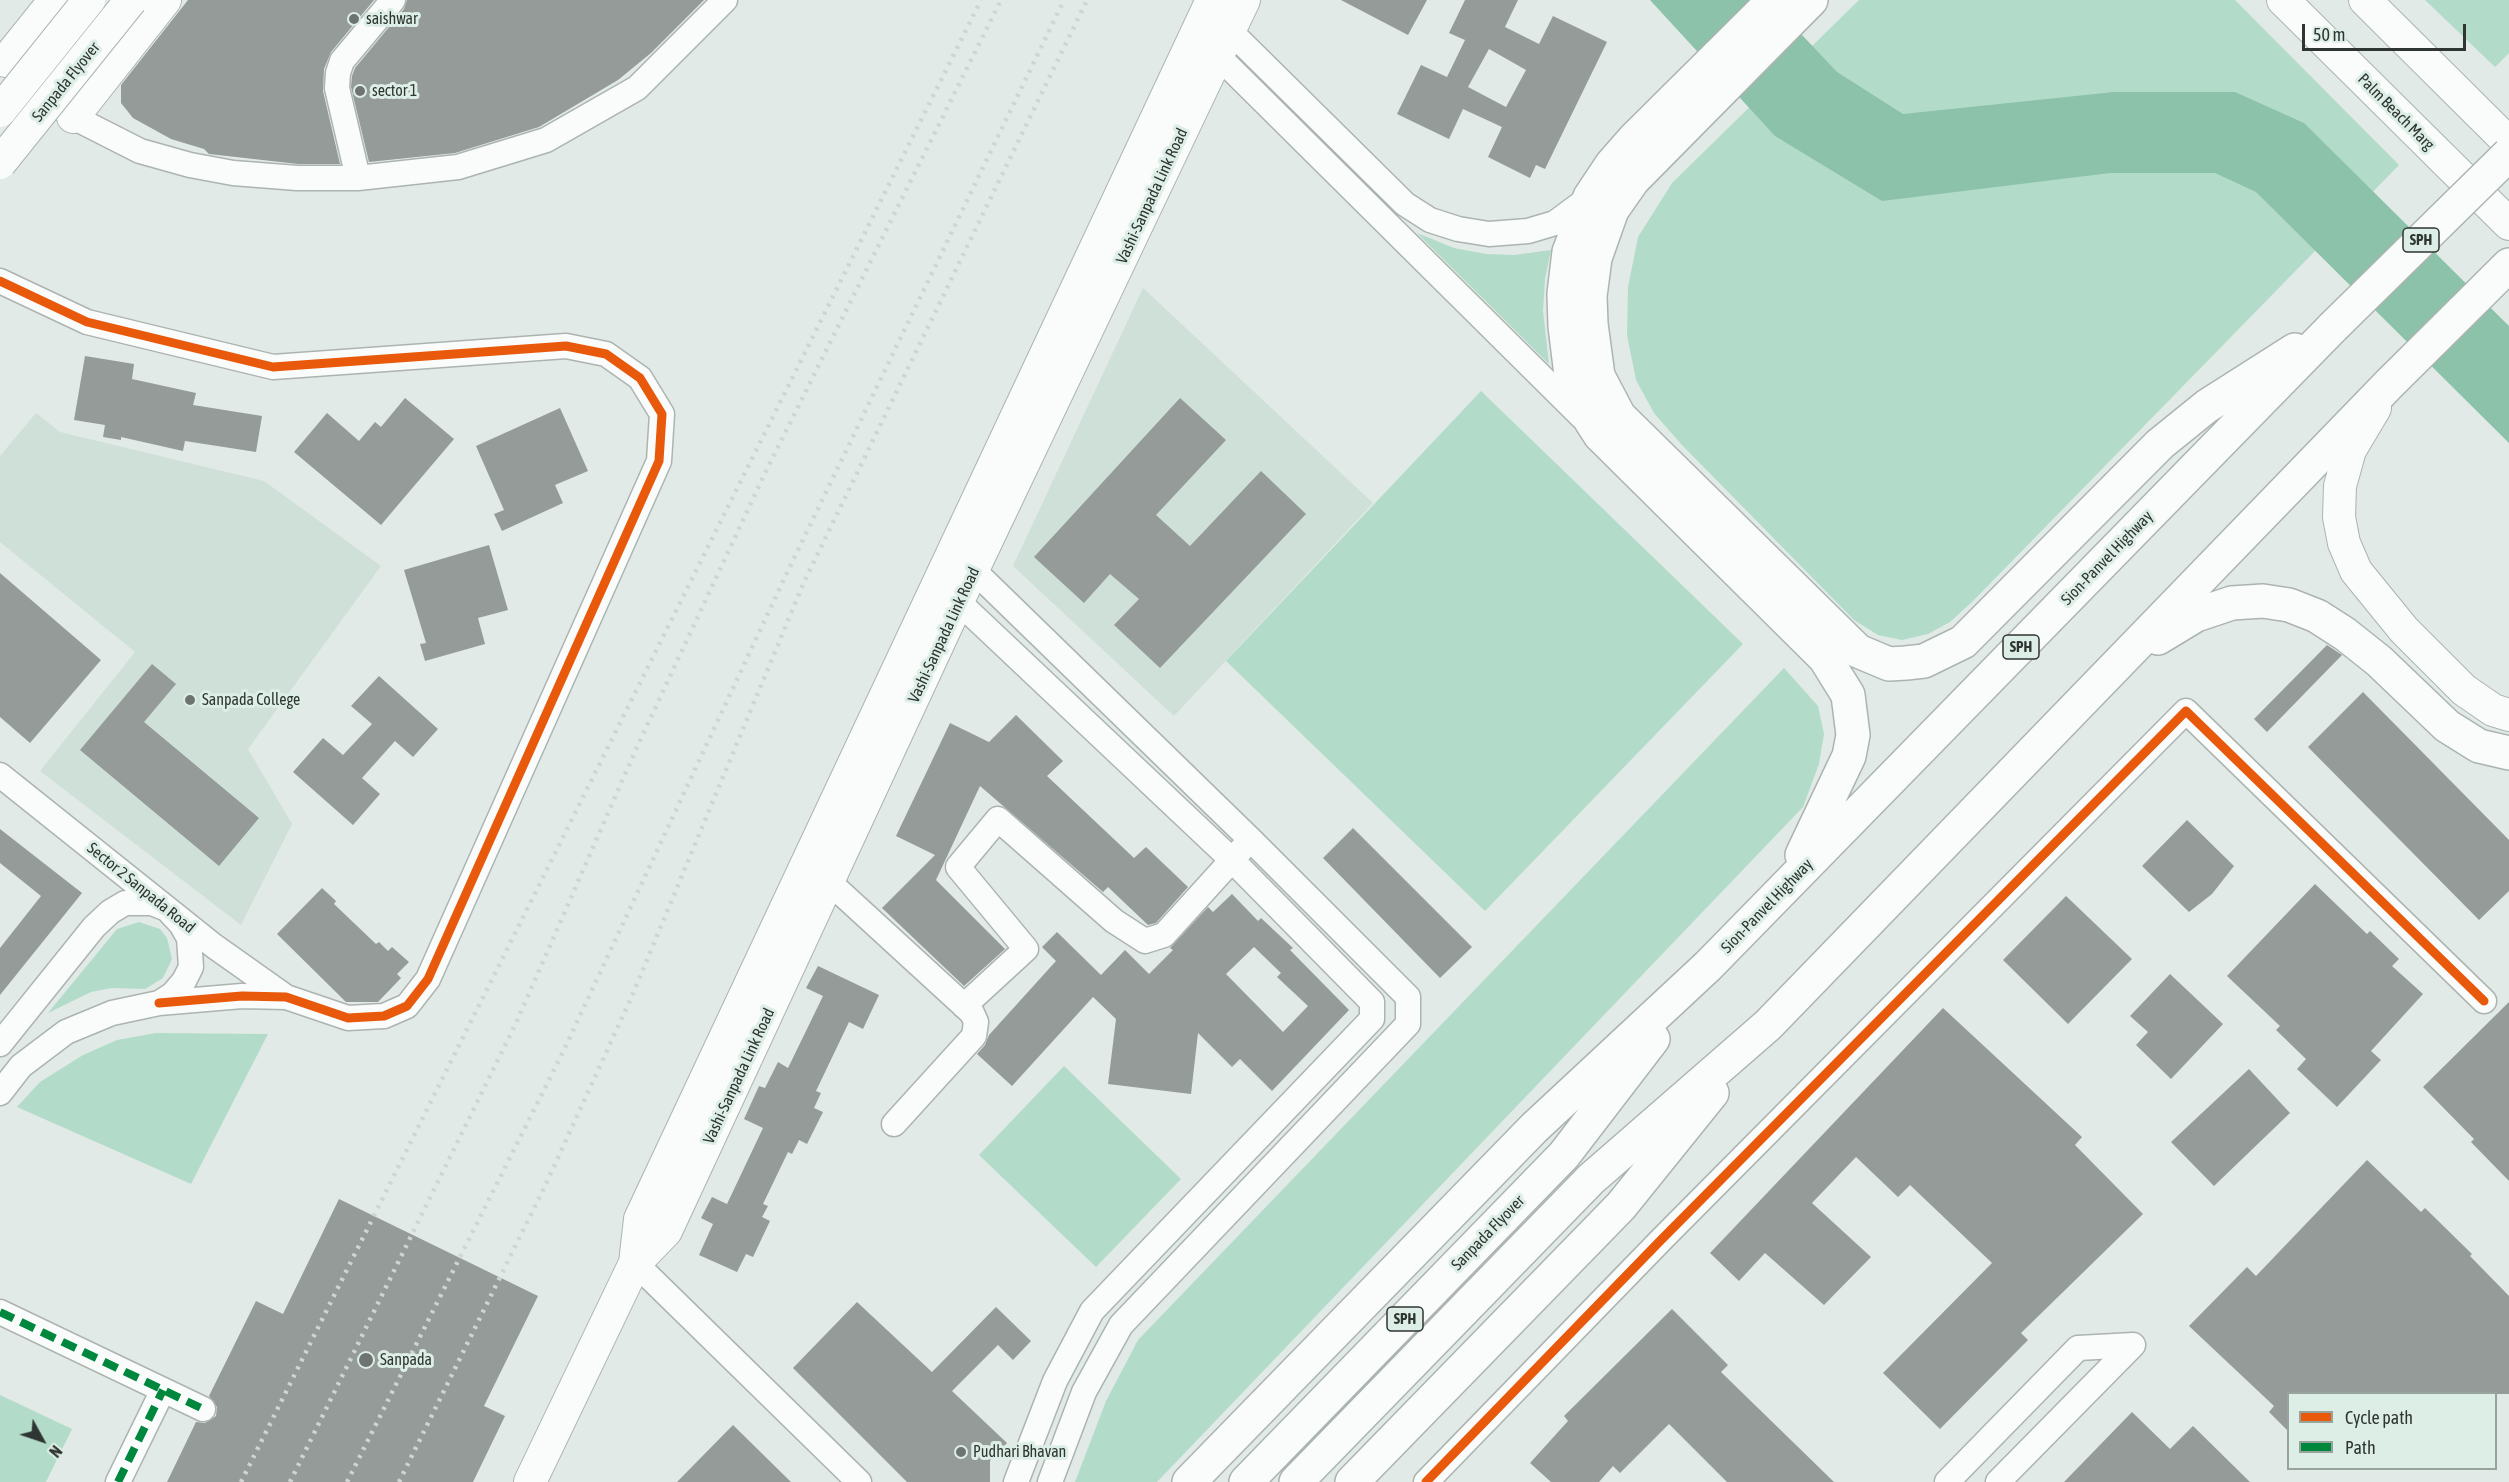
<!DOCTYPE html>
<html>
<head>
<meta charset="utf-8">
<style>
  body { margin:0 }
  #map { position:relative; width:2509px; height:1482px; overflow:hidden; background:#e1eae6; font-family:"Asap Condensed",sans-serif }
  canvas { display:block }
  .legend { position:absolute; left:2287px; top:1392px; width:210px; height:78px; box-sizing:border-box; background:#ddeee6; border:2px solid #97a49e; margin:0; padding:8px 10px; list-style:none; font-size:18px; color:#2e3532 }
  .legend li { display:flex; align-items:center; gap:12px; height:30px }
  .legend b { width:30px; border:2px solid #97a49e }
  .north { position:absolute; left:12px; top:1410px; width:60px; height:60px; -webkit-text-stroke:4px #ddeee6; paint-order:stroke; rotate:130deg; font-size:16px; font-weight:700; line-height:24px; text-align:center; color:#2e3532 }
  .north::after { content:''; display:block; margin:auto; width:21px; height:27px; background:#2e3532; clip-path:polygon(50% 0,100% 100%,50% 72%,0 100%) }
  .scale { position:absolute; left:2302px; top:24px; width:164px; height:27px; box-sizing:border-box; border:3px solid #2e3532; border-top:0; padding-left:8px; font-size:18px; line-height:21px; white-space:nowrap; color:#2e3532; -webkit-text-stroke:4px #ddeee6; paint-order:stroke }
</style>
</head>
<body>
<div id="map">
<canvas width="2509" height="1482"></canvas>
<ul class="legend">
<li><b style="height:8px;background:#e8590c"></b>Cycle path</li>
<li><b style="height:8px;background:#00873e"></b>Path</li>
</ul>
<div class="north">N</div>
<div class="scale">50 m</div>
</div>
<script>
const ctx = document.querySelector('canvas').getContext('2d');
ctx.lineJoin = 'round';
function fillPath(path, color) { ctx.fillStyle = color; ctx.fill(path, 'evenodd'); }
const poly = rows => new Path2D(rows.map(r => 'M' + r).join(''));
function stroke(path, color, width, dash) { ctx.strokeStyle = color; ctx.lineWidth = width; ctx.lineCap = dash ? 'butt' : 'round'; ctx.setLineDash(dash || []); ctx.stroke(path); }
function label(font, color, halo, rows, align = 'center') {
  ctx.font = font + ' "Asap Condensed",sans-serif'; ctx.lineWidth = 6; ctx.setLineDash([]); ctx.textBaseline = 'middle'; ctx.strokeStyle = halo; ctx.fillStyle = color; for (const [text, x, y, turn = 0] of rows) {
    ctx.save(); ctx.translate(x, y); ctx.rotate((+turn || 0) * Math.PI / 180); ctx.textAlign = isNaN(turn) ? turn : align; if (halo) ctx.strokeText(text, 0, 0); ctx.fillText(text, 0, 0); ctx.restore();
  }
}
fillPath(poly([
  [1143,288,1373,503,1174,716,1013,566],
  [36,413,60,432,264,481,381,566,248,749,292,824,241,925,40,771,135,652,0,542,0,456]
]), '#cee0d8');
fillPath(poly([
  [1859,0,2235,0,2399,165,1973,601,1950,622,1928,634,1902,640,1878,635,1854,620,1681,444,1654,413,1636,380,1627,335,1628,287,1638,237,1672,183],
  [2425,0,2509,0,2509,53,2495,67],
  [1417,233,1454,248,1486,254,1514,255,1551,250,1545,279,1543,311,1549,364],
  [1481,391,1743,644,1485,911,1226,661],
  [1784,668,1818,706,1824,734,1819,764,1803,807,1157,1482,1075,1482,1106,1401,1138,1340],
  [139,922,160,929,167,938,172,959,163,978,145,989,112,988,91,992,48,1013,117,929],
  [156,1033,268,1034,191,1184,17,1107,40,1082,83,1055,117,1040],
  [1064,1066,1181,1179,1096,1267,979,1155],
  [0,1395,72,1429,46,1482,0,1482]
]), '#b2dcc9');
fillPath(poly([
  [1650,0,1769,0,1837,72,1903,114,2114,92,2235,92,2304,123,2509,326,2509,443,2256,192,2215,173,2110,173,1882,201,1775,136]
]), '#8cc1aa');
fillPath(poly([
  [188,0,374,0,331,52,324,69,323,91,340,164,298,164,209,154,204,149,171,139,133,118,121,103,121,85],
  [407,0,704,0,651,53,618,80,539,127,455,153,369,162,351,87,352,76,355,68,404,9],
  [1341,0,1427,0,1408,35],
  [1465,0,1518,0,1505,27,1539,44,1553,16,1607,42,1545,169,1536,165,1530,178,1488,157,1502,127,1463,109,1449,139,1397,114,1421,65,1447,77,1465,40,1449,33],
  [1489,49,1526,70,1506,107,1468,87],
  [85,356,134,364,132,379,196,393,193,405,262,416,256,452,185,441,183,451,121,437,121,440,103,437,105,425,74,420],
  [405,398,454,439,381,525,294,452,327,413,359,441,375,422,381,427],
  [1180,398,1226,440,1156,515,1190,546,1261,471,1306,514,1160,668,1114,625,1139,599,1110,574,1084,603,1034,557],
  [560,408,588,471,555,485,563,503,502,531,494,514,504,510,476,446],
  [489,545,508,610,478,618,485,644,425,661,420,644,426,643,404,570],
  [0,573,101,660,30,743,0,717],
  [2327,645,2342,655,2267,732,2254,719],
  [152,664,176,684,144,722,259,818,219,866,80,750],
  [379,676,438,729,413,757,395,741,362,778,380,794,353,825,293,772,323,738,343,755,372,724,351,706],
  [2363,692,2509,840,2509,891,2479,920,2308,747],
  [1016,715,1063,761,1047,776,1134,858,1146,847,1188,887,1156,923,1148,925,1108,887,1103,892,980,786,936,880,1005,949,964,986,882,908,935,855,896,836,950,723,989,742],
  [2187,820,2234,866,2212,894,2189,912,2142,866],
  [1353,828,1472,947,1440,978,1323,858],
  [0,829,82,893,0,995,0,948,41,896,0,863],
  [2315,884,2367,934,2370,931,2399,959,2392,966,2423,994,2371,1051,2381,1060,2337,1107,2297,1069,2306,1059,2276,1030,2280,1026,2227,976],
  [322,888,336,901,334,904,376,944,379,942,388,951,392,947,409,962,397,974,401,978,378,1002,346,1002,277,934],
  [1232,894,1258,921,1261,918,1293,948,1290,950,1349,1010,1272,1091,1240,1059,1232,1067,1198,1033,1191,1094,1108,1084,1116,1019,1093,997,1012,1086,977,1054,985,1045,989,1035,1056,961,1042,947,1057,932,1101,975,1125,950,1149,974,1173,950,1170,948,1208,907,1213,912],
  [1254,947,1281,973,1277,977,1308,1006,1283,1032,1226,974],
  [2066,896,2132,959,2068,1024,2003,960],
  [818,966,879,995,863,1029,849,1022,816,1091,821,1093,814,1108,823,1112,807,1144,799,1140,792,1154,788,1152,763,1204,768,1206,762,1217,770,1221,753,1257,746,1254,737,1272,699,1255,713,1224,701,1218,712,1197,727,1204,763,1128,744,1119,759,1086,765,1088,778,1062,788,1068,823,996,806,988],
  [2170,974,2223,1024,2171,1079,2136,1045,2148,1032,2130,1016],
  [2509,1002,2509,1181,2471,1142,2474,1139,2423,1087],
  [1943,1008,2082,1137,2075,1145,2143,1214,2021,1333,2028,1340,1940,1429,1883,1373,1992,1263,1910,1185,1898,1197,1856,1157,1812,1203,1871,1257,1824,1305,1765,1253,1739,1281,1710,1253],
  [2249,1069,2290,1113,2214,1186,2171,1142],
  [2367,1160,2421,1212,2425,1208,2472,1254,2470,1256,2509,1296,2509,1394,2289,1394,2289,1432,2269,1412,2274,1406,2189,1326,2247,1267,2256,1276],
  [339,1199,538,1296,484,1406,505,1416,473,1482,167,1482,196,1422,205,1423,216,1416,217,1407,209,1396,256,1301,283,1314],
  [857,1302,932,1372,996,1307,1031,1341,1013,1360,998,1345,952,1391,1007,1443,990,1461,990,1482,907,1482,793,1368],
  [1672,1309,1728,1365,1721,1372,1834,1482,1727,1482,1669,1424,1620,1473,1613,1466,1599,1482,1551,1482,1530,1463,1568,1421,1564,1416],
  [2132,1412,2170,1449,2193,1426,2250,1482,2064,1482],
  [733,1425,791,1482,677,1482]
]), '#959b98');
const minor = poly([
  [1217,24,1230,31,1405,204,1430,220,1458,229,1489,234,1528,231,1555,223,1590,197],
  [1205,48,1218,56,1581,416],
  [61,107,73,117,140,151,190,165,233,173,297,178,358,178,458,167,546,140,637,88,725,0],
  [358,178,337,88,338,73,342,61,393,0],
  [0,281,87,322,273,367,566,346,606,354,640,378,662,414,659,461,428,979,407,1006,384,1016,348,1018,286,997,242,996,159,1003],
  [963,560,1251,840,1408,997,1408,1024,1121,1325,1084,1392,1050,1482],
  [947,591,1232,860,1372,1002,1372,1019,1092,1311,1055,1381,1016,1482],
  [0,775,214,946,286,997],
  [816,870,972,1013,976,1022,974,1036,894,1124],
  [964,1006,1026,949,958,867,998,819,1114,921,1145,941,1164,935,1241,850],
  [0,1044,94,927,110,912,125,903,152,903,167,909,181,924,189,938,191,967,184,981,173,994,159,1003,112,1013,66,1032,21,1066,0,1093],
  [635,1263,859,1482],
  [0,1312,203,1409],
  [118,1482,163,1390],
  [1426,1482,1660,1241,2186,711,2484,1001],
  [1947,1482,2078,1348,2133,1345],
  [1998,1482,2133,1345]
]);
const major = poly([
  [2283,0,2509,224],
  [2365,0,2509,143],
  [6,61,55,0],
  [73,117,165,0],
  [2375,408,2350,450,2340,486,2339,517,2344,543,2356,571,2404,630,2464,690,2493,710,2509,715],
  [635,1263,640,1219,1212,0],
  [530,1482,635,1263,666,1231,958,601,1244,0]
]);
const highway = poly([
  [1774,0,1633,140,1612,164,1590,197,1569,252,1564,294,1565,326,1572,383,1584,410,1600,435,1825,658,1848,695,1853,735,1849,756,1802,855],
  [1811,0,1633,180,1612,210,1595,258,1590,296,1591,324,1598,376,1619,416,1858,651,1889,664,1906,663,1924,661,1963,642,2160,444,2207,406,2295,350],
  [2158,638,2196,615,2232,603,2263,601,2289,605,2317,616,2345,634,2379,661,2447,726,2479,746,2509,753],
  [1189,1482,1534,1128,1708,966,2333,327],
  [1246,1482,1564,1155,1653,1039],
  [1296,1482,1591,1179,1768,1025,2389,384,2509,265],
  [1352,1482,1621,1206,1712,1093]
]);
stroke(minor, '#acb4b0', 27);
stroke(major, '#acb4b0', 34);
stroke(highway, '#acb4b0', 36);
stroke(minor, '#fafcfb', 24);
stroke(major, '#fafcfb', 32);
stroke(highway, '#fafcfb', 33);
stroke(poly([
  [241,1482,981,0],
  [290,1482,516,1023,637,747,765,473,1001,0],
  [347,1482,562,1054,784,579,1064,0],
  [399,1482,545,1186,632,996,804,582,1087,0]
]), '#d2d4d3', 4.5, [3, 6]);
const majorBridge = poly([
  [0,111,89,0],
  [0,163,131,0]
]);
const highwayBridge = poly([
  [2333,327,2509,154]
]);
stroke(majorBridge, '#acb4b0', 34, []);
stroke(highwayBridge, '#acb4b0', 36, []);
stroke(majorBridge, '#fafcfb', 32);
stroke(highwayBridge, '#fafcfb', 33);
stroke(poly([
  [0,1312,203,1409],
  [118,1482,163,1390]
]), '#00873e', 8, [15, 8]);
stroke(poly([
  [0,281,87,322,273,367,566,346,606,354,640,378,662,414,659,461,428,979,407,1006,384,1016,348,1018,286,997,242,996,159,1003],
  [1426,1482,1660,1241,2186,711,2484,1001]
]), '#e8590c', 9);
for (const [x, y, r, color] of [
  [354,19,6,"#6d7471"],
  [360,91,6,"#6d7471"],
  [190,700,6,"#6d7471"],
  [366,1360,8,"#6d7471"],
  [961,1452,6,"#6d7471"]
]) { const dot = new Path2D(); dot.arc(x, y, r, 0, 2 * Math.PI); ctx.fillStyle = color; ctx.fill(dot); stroke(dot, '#ddeee6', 2); }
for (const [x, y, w] of [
  [2421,240,36],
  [2021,647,36],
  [1405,1319,36]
]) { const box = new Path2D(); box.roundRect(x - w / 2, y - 12, w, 24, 4.5); ctx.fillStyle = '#ddeee6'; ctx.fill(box); stroke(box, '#2e3532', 1.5); }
label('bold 15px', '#2e3532', null, [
  ["SPH",2421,240],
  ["SPH",2021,647],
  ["SPH",1405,1319]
]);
label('16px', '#2e3532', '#ddeee6', [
  ["saishwar",366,19],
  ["sector 1",372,91],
  ["Sanpada College",202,700],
  ["Sanpada",380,1360],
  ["Pudhari Bhavan",973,1452]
], 'left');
label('16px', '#2e3532', '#ddeee6', [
  ["Sanpada Flyover",66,82,-51],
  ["Palm Beach Marg",2396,112,45],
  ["Vashi-Sanpada Link Road",1152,196,-65],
  ["Sion-Panvel Highway",2107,558,-46],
  ["Vashi-Sanpada Link Road",944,635,-65],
  ["Sector 2 Sanpada Road",141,888,39],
  ["Sion-Panvel Highway",1767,906,-46],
  ["Vashi-Sanpada Link Road",739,1076,-65],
  ["Sanpada Flyover",1488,1233,-46]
]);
</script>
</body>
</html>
